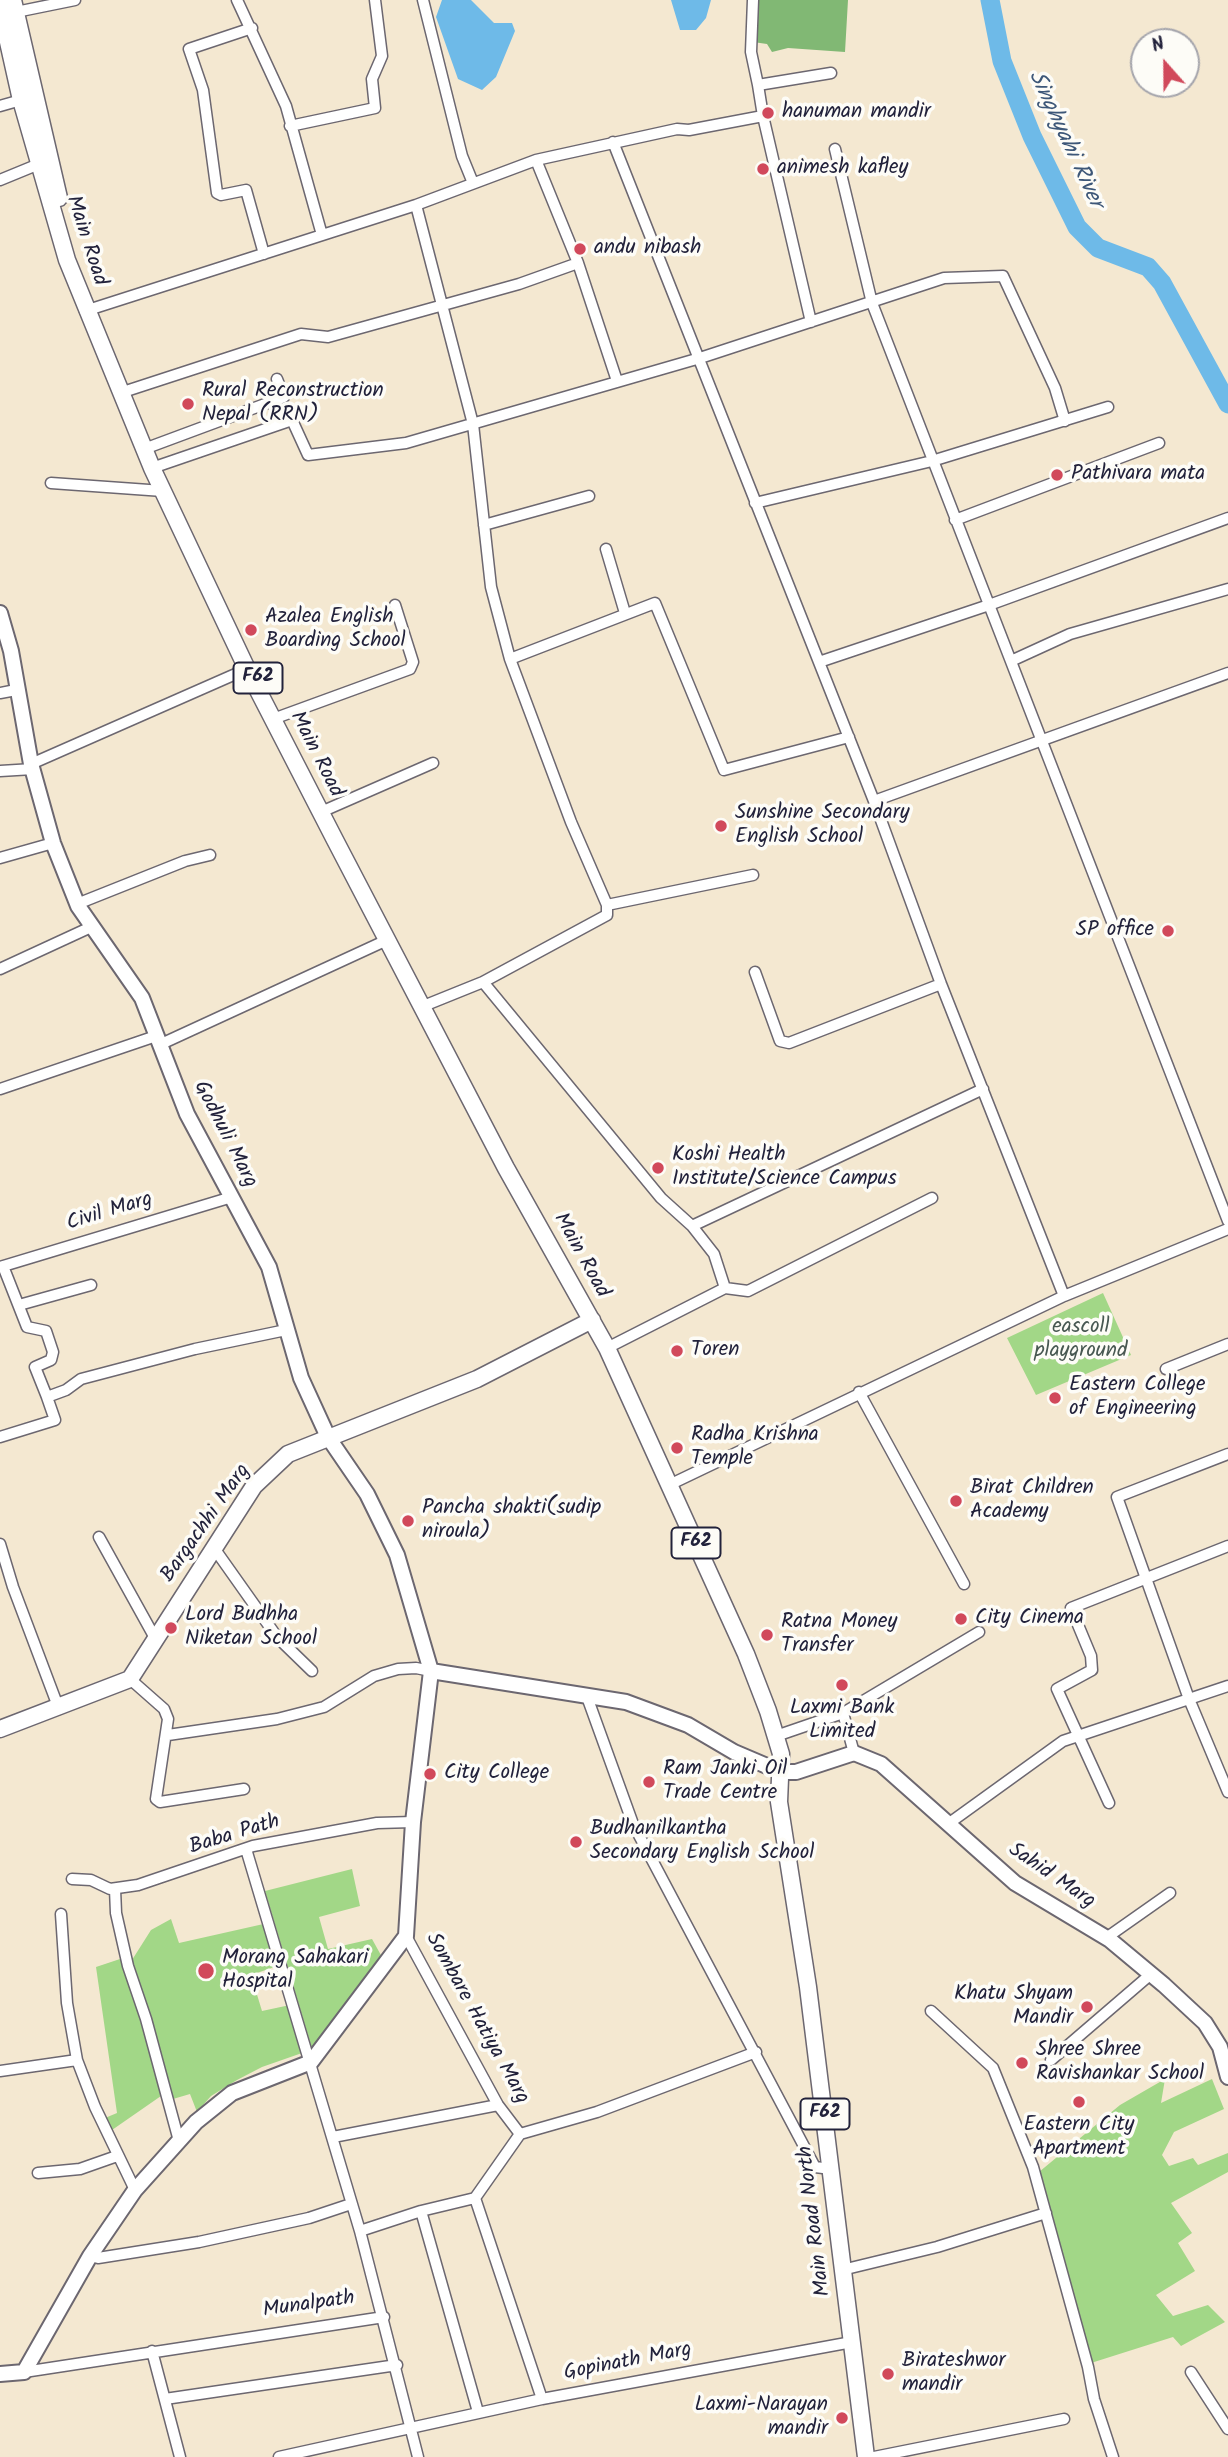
<!DOCTYPE html>
<html>
<head>
<meta charset="utf-8">
<style>
  body { margin:0 }
  #map { position:relative; width:1228px; height:2457px; overflow:hidden; background:#f4e8d1; font-family:Kalam,sans-serif }
  canvas { display:block }
  .north { position:absolute; left:1130px; top:28px; width:70px; height:70px; box-sizing:border-box; background:#fdfcf7; border:2px solid #a5a5ac; border-radius:50%; rotate:339deg; font-size:19px; font-weight:700; line-height:28px; text-align:center; color:#22223b }
  .north::after { content:''; display:block; margin:auto; width:24px; height:32px; background:#d1495b; clip-path:polygon(50% 0,100% 100%,50% 72%,0 100%) }
</style>
</head>
<body>
<div id="map">
<canvas width="1228" height="2457"></canvas>
<div class="north">N</div>
</div>
<script>
const ctx = document.querySelector('canvas').getContext('2d');
ctx.lineJoin = 'round';
function fillPath(path, color) { ctx.fillStyle = color; ctx.fill(path, 'evenodd'); }
const poly = rows => new Path2D(rows.map(r => 'M' + r).join(''));
function stroke(path, color, width, dash) { ctx.strokeStyle = color; ctx.lineWidth = width; ctx.lineCap = dash ? 'butt' : 'round'; ctx.setLineDash(dash || []); ctx.stroke(path); }
function label(font, color, halo, rows, align = 'center') {
  ctx.font = font + ' Kalam,sans-serif'; ctx.lineWidth = 7; ctx.setLineDash([]); ctx.textBaseline = 'middle'; ctx.strokeStyle = halo; ctx.fillStyle = color; for (const [text, x, y, turn = 0] of rows) {
    ctx.save(); ctx.translate(x, y); ctx.rotate((+turn || 0) * Math.PI / 180); ctx.textAlign = isNaN(turn) ? turn : align; if (halo) ctx.strokeText(text, 0, 0); ctx.fillText(text, 0, 0); ctx.restore();
  }
}
fillPath(poly([
  [1103,1293,1131,1355,1036,1395,1007,1338],
  [352,1869,360,1906,319,1917,328,1949,372,1939,382,1957,312,2049,265,1891],
  [171,1919,179,1943,268,1923,280,1965,251,1975,262,2011,290,2005,302,2053,262,2067,237,2080,211,2096,197,2112,190,2094,173,2099,132,1960,151,1930],
  [123,1958,161,2096,112,2130,105,2118,117,2113,96,1967],
  [1165,2079,1161,2103,1212,2079,1224,2109,1174,2132,1162,2155,1169,2166,1193,2158,1198,2165,1228,2153,1228,2172,1171,2203,1192,2233,1178,2243,1195,2271,1156,2295,1173,2316,1208,2305,1225,2322,1181,2346,1173,2337,1091,2363,1039,2172,1120,2105]
]), '#a2d787');
fillPath(poly([
  [755,0,848,0,845,52,788,48,772,52,767,44,753,42]
]), '#81b874');
fillPath(poly([
  [442,0,471,0,494,23,512,23,515,31,496,77,482,90,458,79,436,17],
  [671,0,711,0,706,18,696,30,680,30]
]), '#6ebae8');
stroke(poly([
  [990,0,1002,61,1032,136,1077,227,1098,248,1148,267,1162,283,1228,404]
]), '#6ebae8', 19);
const street = poly([
  [237,0,286,106,322,235],
  [423,0,462,156,473,183],
  [753,0,751,52,758,85],
  [11,13,75,0],
  [252,28,189,49,203,90,217,193,221,195,246,190,264,254],
  [0,106,21,100],
  [763,116,811,322],
  [290,126,375,108,372,79,382,56,375,0],
  [613,142,874,801,941,984,1064,1296],
  [835,149,872,303,1228,1221],
  [536,160,578,263,617,381],
  [0,180,39,164],
  [416,205,473,424,491,587,510,659,571,822,607,905,607,915,483,982,421,1007],
  [85,311,416,205,536,160,677,129,689,130,763,116,758,85,831,73],
  [120,393,301,334,328,337,519,284,578,263],
  [144,449,284,397,277,379],
  [152,468,292,420,308,455,406,443,700,358,944,278,1003,276,1055,388,1065,421],
  [51,483,163,491],
  [755,503,932,461,1108,407],
  [955,520,1159,443],
  [484,525,589,496],
  [606,549,625,613],
  [510,659,655,603,724,770,849,737],
  [1011,661,1070,634,1228,589],
  [819,662,989,605,1228,518],
  [0,693,16,690],
  [273,719,410,669,413,662,395,605],
  [31,764,247,669],
  [0,771,33,769],
  [874,801,1228,673],
  [321,812,433,763],
  [0,858,53,843],
  [77,904,185,861,210,855],
  [607,905,753,875],
  [0,969,91,927],
  [755,972,780,1041,789,1043,941,984],
  [483,982,661,1198,692,1226,714,1254,725,1288],
  [159,1045,387,940],
  [0,1089,156,1036],
  [692,1226,983,1089],
  [3,1266,27,1327,46,1331,53,1352,51,1360,35,1367,47,1397],
  [0,1267,232,1197],
  [19,1305,91,1285],
  [607,1348,725,1288,748,1291,932,1198],
  [1166,1369,1228,1344],
  [859,1392,964,1584],
  [0,1437,55,1420,47,1397,66,1390,81,1379,195,1349,286,1330],
  [1228,1454,1117,1497,1189,1699,1228,1792],
  [669,1485,1064,1296,1228,1229],
  [99,1537,155,1638],
  [0,1544,13,1587,59,1709],
  [214,1548,277,1637,312,1671],
  [130,1679,164,1709,168,1719,156,1799,160,1802,244,1789],
  [586,1694,633,1824,815,2167,831,2169],
  [168,1735,277,1719,324,1707,374,1676,398,1669,416,1668,431,1671],
  [776,1736,843,1713],
  [854,1753,843,1713,979,1632],
  [1109,1803,1057,1689,1092,1670,1091,1656,1071,1608,1228,1546],
  [948,1824,1063,1741,1228,1686],
  [246,1849,360,2231,418,2457],
  [72,1879,91,1880,110,1889,138,1885,253,1846,377,1823,413,1822],
  [115,1889,116,1913,128,1966,146,2019,179,2141],
  [61,1914,67,2003,77,2060,95,2107,135,2190],
  [406,1936,498,2105,520,2134,597,2112,756,2052],
  [1106,1938,1170,1893],
  [931,2011,993,2068,1033,2167,1088,2367,1094,2399,1113,2457],
  [1051,2060,1151,1974],
  [0,2071,77,2060],
  [333,2137,498,2105],
  [38,2173,80,2169,117,2156],
  [475,2198,542,2399],
  [421,2211,478,2412],
  [360,2231,421,2211,475,2198,520,2134],
  [90,2256,98,2258,199,2242,309,2218,351,2204],
  [842,2270,937,2247,1046,2213],
  [152,2351,180,2457],
  [24,2372,384,2317],
  [1191,2372,1228,2429],
  [165,2399,397,2365],
  [279,2457,542,2399,852,2342],
  [874,2457,1064,2419]
]);
const secondary = poly([
  [0,613,11,651,31,764,53,843,78,906,142,998,187,1114,269,1267,301,1378,328,1437,367,1494,397,1555,431,1671],
  [431,1671,626,1702,688,1725,734,1752,781,1772,796,1772,854,1753,881,1764,1015,1883,1110,1940,1164,1985,1205,2023,1220,2047,1228,2077],
  [0,2374,24,2372,90,2256,135,2190,196,2122,232,2093,311,2062,406,1936,413,1822,431,1671]
]);
const primary = poly([
  [13,0,59,198],
  [0,6,21,100,67,260,152,468,247,669,335,840,506,1168,607,1348,746,1654,768,1711,781,1754,779,1802,808,1987,866,2457],
  [0,1729,130,1679,254,1486,288,1454,477,1379,592,1320]
]);
stroke(street, '#6c6770', 13);
stroke(secondary, '#6c6770', 18);
stroke(primary, '#6c6770', 19);
stroke(street, '#fff', 10);
stroke(secondary, '#fff', 14);
stroke(primary, '#fff', 16);
for (const [x, y, r, color] of [
  [768,113,7,"#d1495b"],
  [763,169,7,"#d1495b"],
  [580,249,7,"#d1495b"],
  [188,404,7,"#d1495b"],
  [1057,475,7,"#d1495b"],
  [251,630,7,"#d1495b"],
  [721,826,7,"#d1495b"],
  [1168,931,7,"#d1495b"],
  [658,1168,7,"#d1495b"],
  [677,1351,7,"#d1495b"],
  [1055,1398,7,"#d1495b"],
  [677,1448,7,"#d1495b"],
  [956,1501,7,"#d1495b"],
  [408,1521,7,"#d1495b"],
  [961,1619,7,"#d1495b"],
  [171,1628,7,"#d1495b"],
  [767,1635,7,"#d1495b"],
  [842,1685,7,"#d1495b"],
  [430,1774,7,"#d1495b"],
  [649,1782,7,"#d1495b"],
  [576,1842,7,"#d1495b"],
  [206,1971,9,"#d1495b"],
  [1087,2007,7,"#d1495b"],
  [1022,2063,7,"#d1495b"],
  [1079,2102,7,"#d1495b"],
  [888,2374,7,"#d1495b"],
  [842,2418,7,"#d1495b"]
]) { const dot = new Path2D(); dot.arc(x, y, r, 0, 2 * Math.PI); ctx.fillStyle = color; ctx.fill(dot); stroke(dot, '#fdfcf7', 2.5); }
for (const [x, y, w] of [
  [258,678,49],
  [696,1543,49],
  [825,2114,49]
]) { const box = new Path2D(); box.roundRect(x - w / 2, y - 15.5, w, 31, 5); ctx.fillStyle = '#fdfcf7'; ctx.fill(box); stroke(box, '#22223b', 2); }
label('bold 19px', '#22223b', null, [
  ["F62",258,678],
  ["F62",696,1543],
  ["F62",825,2114]
]);
label('21px', '#22223b', '#fdfcf7', [
  ["hanuman mandir",782,113],
  ["animesh kafley",777,169],
  ["andu nibash",594,249],
  ["Rural Reconstruction",202,392],
  ["Nepal (RRN)",202,416],
  ["Pathivara mata",1071,475],
  ["Azalea English",265,618],
  ["Boarding School",265,642],
  ["Sunshine Secondary",735,814],
  ["English School",735,838],
  ["SP office",1154,931,"right"],
  ["Koshi Health",672,1156],
  ["Institute/Science Campus",672,1180],
  ["Toren",691,1351],
  ["Eastern College",1069,1386],
  ["of Engineering",1069,1410],
  ["Radha Krishna",691,1436],
  ["Temple",691,1460],
  ["Birat Children",970,1489],
  ["Academy",970,1513],
  ["Pancha shakti(sudip",422,1509],
  ["niroula)",422,1533],
  ["Lord Budhha",185,1616],
  ["Niketan School",185,1640],
  ["City Cinema",975,1619],
  ["Ratna Money",781,1623],
  ["Transfer",781,1647],
  ["Laxmi Bank",842,1709,"center"],
  ["Limited",842,1733,"center"],
  ["Ram Janki Oil",663,1770],
  ["Trade Centre",663,1794],
  ["City College",444,1774],
  ["Budhanilkantha",590,1830],
  ["Secondary English School",590,1854],
  ["Morang Sahakari",222,1959],
  ["Hospital",222,1983],
  ["Khatu Shyam",1073,1995,"right"],
  ["Mandir",1073,2019,"right"],
  ["Shree Shree",1036,2051],
  ["Ravishankar School",1036,2075],
  ["Eastern City",1079,2126,"center"],
  ["Apartment",1079,2150,"center"],
  ["Birateshwor",902,2362],
  ["mandir",902,2386],
  ["Laxmi-Narayan",828,2406,"right"],
  ["mandir",828,2430,"right"]
], 'left');
label('21px', '#22223b', '#fdfcf7', [
  ["Main Road",85,241,72],
  ["Main Road",315,755,63],
  ["Godhuli Marg",224,1135,63],
  ["Civil Marg",110,1213,-17],
  ["Main Road",580,1256,61],
  ["Bargachhi Marg",207,1524,-55],
  ["Baba Path",235,1836,-17],
  ["Sahid Marg",1051,1877,34],
  ["Sombare Hatiya Marg",476,2019,61],
  ["Main Road North",816,2221,-97],
  ["Munalpath",309,2306,-8],
  ["Gopinath Marg",628,2363,-11]
]);
label('21px', '#485852', '#fdfcf7', [
  ["eascoll",1081,1328],
  ["playground",1081,1352]
]);
label('italic 23px', '#3d5778', '#fdfcf7', [
  ["Singhyahi River",1064,140,65]
]);
</script>
</body>
</html>
